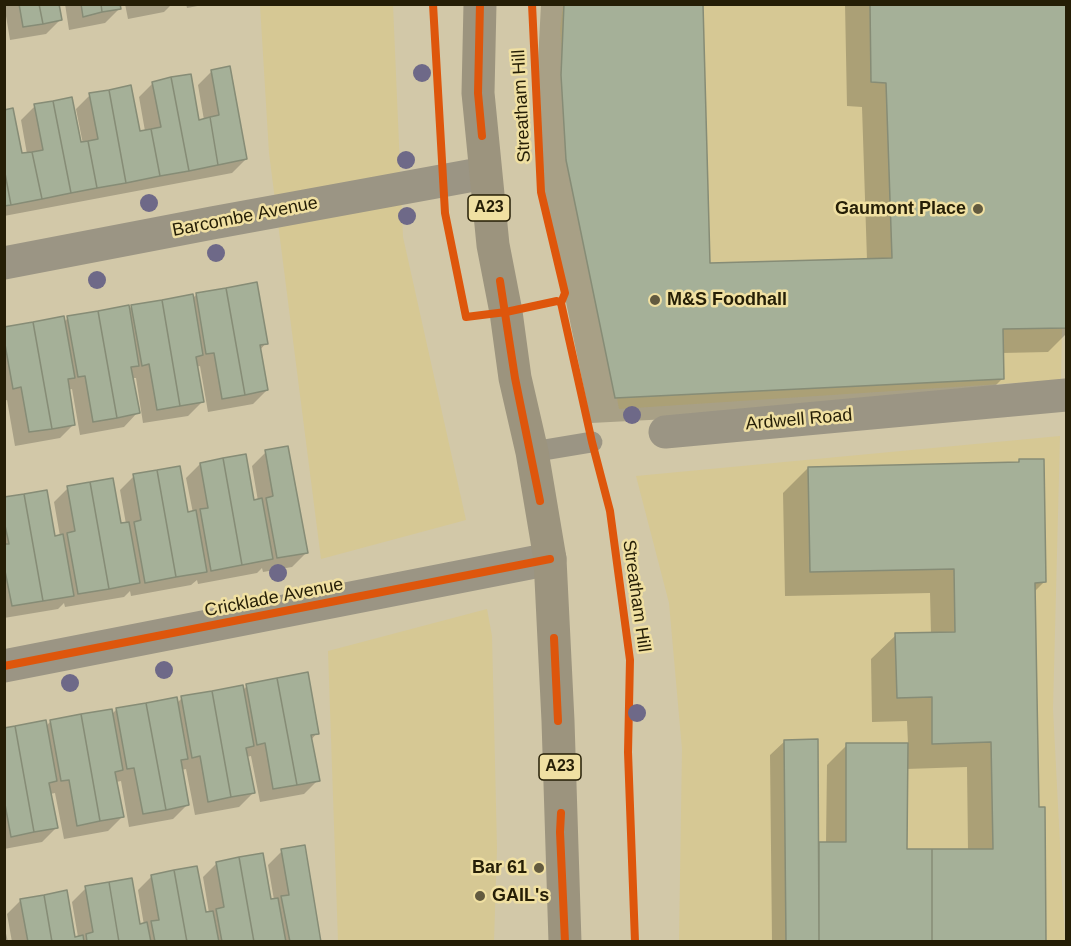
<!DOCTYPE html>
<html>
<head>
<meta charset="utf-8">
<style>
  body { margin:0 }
  #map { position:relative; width:1071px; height:946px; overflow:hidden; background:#d2c8a8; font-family:Helvetica,sans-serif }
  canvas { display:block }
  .frame { position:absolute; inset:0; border:6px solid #251e06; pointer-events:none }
</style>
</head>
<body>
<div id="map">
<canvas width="1071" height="946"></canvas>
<div class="frame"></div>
</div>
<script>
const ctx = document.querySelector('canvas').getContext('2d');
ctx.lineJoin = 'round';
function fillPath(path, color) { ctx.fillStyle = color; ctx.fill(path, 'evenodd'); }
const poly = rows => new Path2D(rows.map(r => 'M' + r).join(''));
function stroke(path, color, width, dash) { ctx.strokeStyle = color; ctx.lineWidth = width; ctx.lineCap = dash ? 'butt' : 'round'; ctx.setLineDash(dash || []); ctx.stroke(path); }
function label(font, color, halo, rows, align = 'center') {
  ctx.font = font + ' Helvetica,sans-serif'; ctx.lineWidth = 5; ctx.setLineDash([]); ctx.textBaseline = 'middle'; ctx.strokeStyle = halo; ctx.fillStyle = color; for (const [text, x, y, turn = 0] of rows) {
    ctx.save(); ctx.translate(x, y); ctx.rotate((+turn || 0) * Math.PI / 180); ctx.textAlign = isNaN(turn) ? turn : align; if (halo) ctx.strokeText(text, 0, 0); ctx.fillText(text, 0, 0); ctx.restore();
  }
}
fillPath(poly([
  [260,5,393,5,403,237,466,520,321,559,269,153],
  [563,5,1066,5,1066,110,1061,380,619,409,570,150,560,29],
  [1060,436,1053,709,1065,941,679,940,682,749,669,603,636,476],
  [487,609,492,636,497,848,494,941,338,941,328,651]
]), '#d6c894');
fillPath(poly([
  [4,4,57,4,60,20,46,34,10,40],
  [65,4,119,4,119,9,105,23,69,30],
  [125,4,172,4,164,12,128,19],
  [186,4,208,4,187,8],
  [541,4,702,4,708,265,867,260,862,107,847,106,845,4,1066,4,1066,334,1048,352,1002,353,1003,378,978,403,591,423,542,186,536,100],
  [212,71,246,159,232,173,4,216,4,111,21,155,27,154,21,120,35,106,80,144,83,144,76,109,90,95,139,132,145,131,139,97,153,83,198,121,204,120,198,85],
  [196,295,266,343,260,350,267,390,253,404,208,412,200,366,196,367,202,402,188,416,143,423,136,378,132,378,138,412,124,427,80,435,72,389,68,390,74,424,60,438,15,446,7,400,4,401,4,328,64,322,68,318,128,310,132,306,192,299],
  [266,452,306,553,292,567,263,572,262,568,257,573,198,584,197,580,191,585,131,596,130,591,124,597,65,607,64,603,58,609,4,618,4,499,54,538,60,536,54,502,68,488,120,525,126,524,120,490,134,476,187,514,193,513,186,478,200,464,253,501,258,501,252,466],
  [1020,460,1044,582,1033,593,1038,809,1045,941,772,942,770,755,785,741,817,846,820,844,826,843,827,765,847,745,908,744,907,721,872,722,871,659,896,635,931,634,930,593,785,596,783,493,808,468,1016,464],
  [967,767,968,850,906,851,906,769],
  [247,686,317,733,311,740,318,780,304,794,260,802,251,756,246,757,253,793,239,807,195,815,186,769,181,770,187,805,173,819,129,827,121,781,116,782,122,817,108,831,64,839,55,793,50,794,56,828,42,842,4,849,4,729,45,727,51,721,111,715,116,710,177,703,182,698,242,691],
  [282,851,320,942,12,942,7,914,21,900,74,938,78,937,72,902,86,888,139,926,144,925,138,890,152,876,204,913,209,913,203,877,217,863,269,901,274,900,268,865],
  [4,925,8,942,4,942]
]), '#0003');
const building = poly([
  [19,4,39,4,43,24,23,27,19,4],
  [39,4,59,4,62,20,43,24,39,4],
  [81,4,101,4,102,12,83,17,81,4],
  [101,4,120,4,121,9,102,12,101,4],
  [564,4,703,4,710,263,892,258,886,83,871,82,870,4,1066,4,1066,328,1003,329,1004,379,615,398,566,160,561,75,564,4],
  [230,66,247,159,218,165,210,117,219,115,211,70,230,66],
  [191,74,199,120,210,117,218,165,189,171,171,77,191,74],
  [171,77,189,171,160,176,151,129,161,127,152,82,171,77],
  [131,85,140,131,151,129,160,176,126,183,109,90,131,85],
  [109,90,126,183,97,188,88,141,98,139,89,93,109,90],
  [72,97,81,142,88,141,97,188,71,193,53,101,72,97],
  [53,101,71,193,42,199,32,152,43,150,34,104,53,101],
  [13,108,22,153,32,152,42,199,11,205,4,168,4,110,13,108],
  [4,168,11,205,4,206,4,168],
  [257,282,268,344,260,345,268,390,245,395,226,288,257,282],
  [226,288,245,395,222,399,214,353,206,354,196,293,226,288],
  [193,294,203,355,196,357,204,402,180,406,162,300,193,294],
  [162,300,180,406,157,410,149,364,142,366,131,305,162,300],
  [129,305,139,366,131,367,140,413,117,418,98,311,129,305],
  [98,311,117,418,93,422,85,376,78,377,67,316,98,311],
  [64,316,75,378,68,379,75,425,52,429,33,322,64,316],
  [33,322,52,429,29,432,21,387,13,389,4,339,4,327,33,322],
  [288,446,308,553,277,558,266,498,273,496,265,450,288,446],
  [246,454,254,500,262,498,273,559,242,565,223,458,246,454],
  [223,458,242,565,211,571,200,509,208,508,200,463,223,458],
  [1019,459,1044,459,1046,582,1035,583,1039,807,1045,807,1046,942,932,942,932,849,993,849,991,742,932,744,932,697,897,698,895,633,955,632,954,569,810,572,808,467,1019,462,1019,459],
  [180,466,188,512,196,510,207,572,176,577,157,470,180,466],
  [157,470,176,577,145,583,134,522,141,520,133,474,157,470],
  [113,478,121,523,129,522,140,583,109,589,90,482,113,478],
  [90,482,109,589,78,594,67,533,75,531,67,486,90,482],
  [47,490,55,536,63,534,74,596,43,601,24,494,47,490],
  [24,494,43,601,12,606,4,566,4,544,9,544,4,521,4,497,24,494],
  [308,672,319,734,311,735,320,781,297,785,277,678,308,672],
  [277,678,297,785,273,789,265,743,257,745,246,684,277,678],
  [243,685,254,746,246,748,255,793,231,797,212,691,243,685],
  [212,691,231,797,208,802,200,756,192,758,181,696,212,691],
  [177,697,188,759,181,760,189,805,166,810,146,703,177,697],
  [146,703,166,810,143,814,134,768,127,769,116,708,146,703],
  [112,709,123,770,115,772,124,817,100,821,81,714,112,709],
  [81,714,100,821,77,826,69,780,61,781,50,720,81,714],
  [46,720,57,781,49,783,58,828,34,832,15,726,46,720],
  [15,726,34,832,11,837,4,799,4,728,15,726],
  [818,739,819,942,786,942,784,740,818,739],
  [846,743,908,743,907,849,932,849,932,942,819,942,819,842,846,842,846,743],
  [305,845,321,942,290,942,281,896,289,895,281,849,305,845],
  [263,853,271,899,278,898,286,942,254,942,239,857,263,853],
  [239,857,254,942,222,942,216,909,224,907,216,862,239,857],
  [197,866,206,912,213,911,219,942,187,942,174,870,197,866],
  [174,870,187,942,155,942,151,921,159,920,151,875,174,870],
  [132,878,140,924,147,922,151,942,119,942,109,882,132,878],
  [109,882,119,942,87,942,86,934,93,932,85,886,109,882],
  [67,890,75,937,83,935,84,942,52,942,44,895,67,890],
  [44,895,52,942,28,942,20,899,44,895]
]);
fillPath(building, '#a5b098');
stroke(building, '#868c76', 1.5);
stroke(poly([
  [532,452,592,442]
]), '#9b9584', 21);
stroke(poly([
  [4,263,212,223,485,173],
  [665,432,1066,395],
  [4,666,550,559]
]), '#9b9584', 33);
stroke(poly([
  [480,4,478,93,493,245,506,312,515,378,532,452,550,559,558,721,565,942]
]), '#9c947e', 33);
stroke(poly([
  [433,4,445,213,466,317,506,312,557,301,561,303],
  [480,4,478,93,482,136],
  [532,4,541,192,565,293,561,303,592,442,610,511,630,660,628,752,635,942],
  [500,281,515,378,540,501],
  [554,638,558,721],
  [4,666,550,559],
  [561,813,560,832,565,942]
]), '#de560c', 8);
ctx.fillStyle = '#6e6988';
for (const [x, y] of [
  [422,73],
  [406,160],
  [149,203],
  [407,216],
  [216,253],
  [97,280],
  [632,415],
  [278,573],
  [164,670],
  [70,683],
  [637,713]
]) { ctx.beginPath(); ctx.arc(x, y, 9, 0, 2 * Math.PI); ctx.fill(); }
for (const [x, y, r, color] of [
  [978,209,6,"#625a3f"],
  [655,300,6,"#625a3f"],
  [539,868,6,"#625a3f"],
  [480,896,6,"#625a3f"]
]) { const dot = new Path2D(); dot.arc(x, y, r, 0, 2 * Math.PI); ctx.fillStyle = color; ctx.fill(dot); stroke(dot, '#f0e0a2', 2); }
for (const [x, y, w] of [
  [489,208,42],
  [560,767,42]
]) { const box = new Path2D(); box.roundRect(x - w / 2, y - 13, w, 26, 4.5); ctx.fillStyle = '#f0e0a2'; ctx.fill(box); stroke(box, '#251e06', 1.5); }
label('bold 16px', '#251e06', null, [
  ["A23",489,208],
  ["A23",560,767]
]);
label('18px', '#251e06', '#f0e0a2', [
  ["Streatham Hill",522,106,-93],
  ["Barcombe Avenue",245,217,-11],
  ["Ardwell Road",799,420,-5],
  ["Streatham Hill",636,596,82],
  ["Cricklade Avenue",274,598,-11]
]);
label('bold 18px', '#251e06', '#f0e0a2', [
  ["Gaumont Place",966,209],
  ["M&S Foodhall",667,300,"left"],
  ["Bar 61",527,868],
  ["GAIL's",492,896,"left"]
], 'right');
</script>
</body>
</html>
